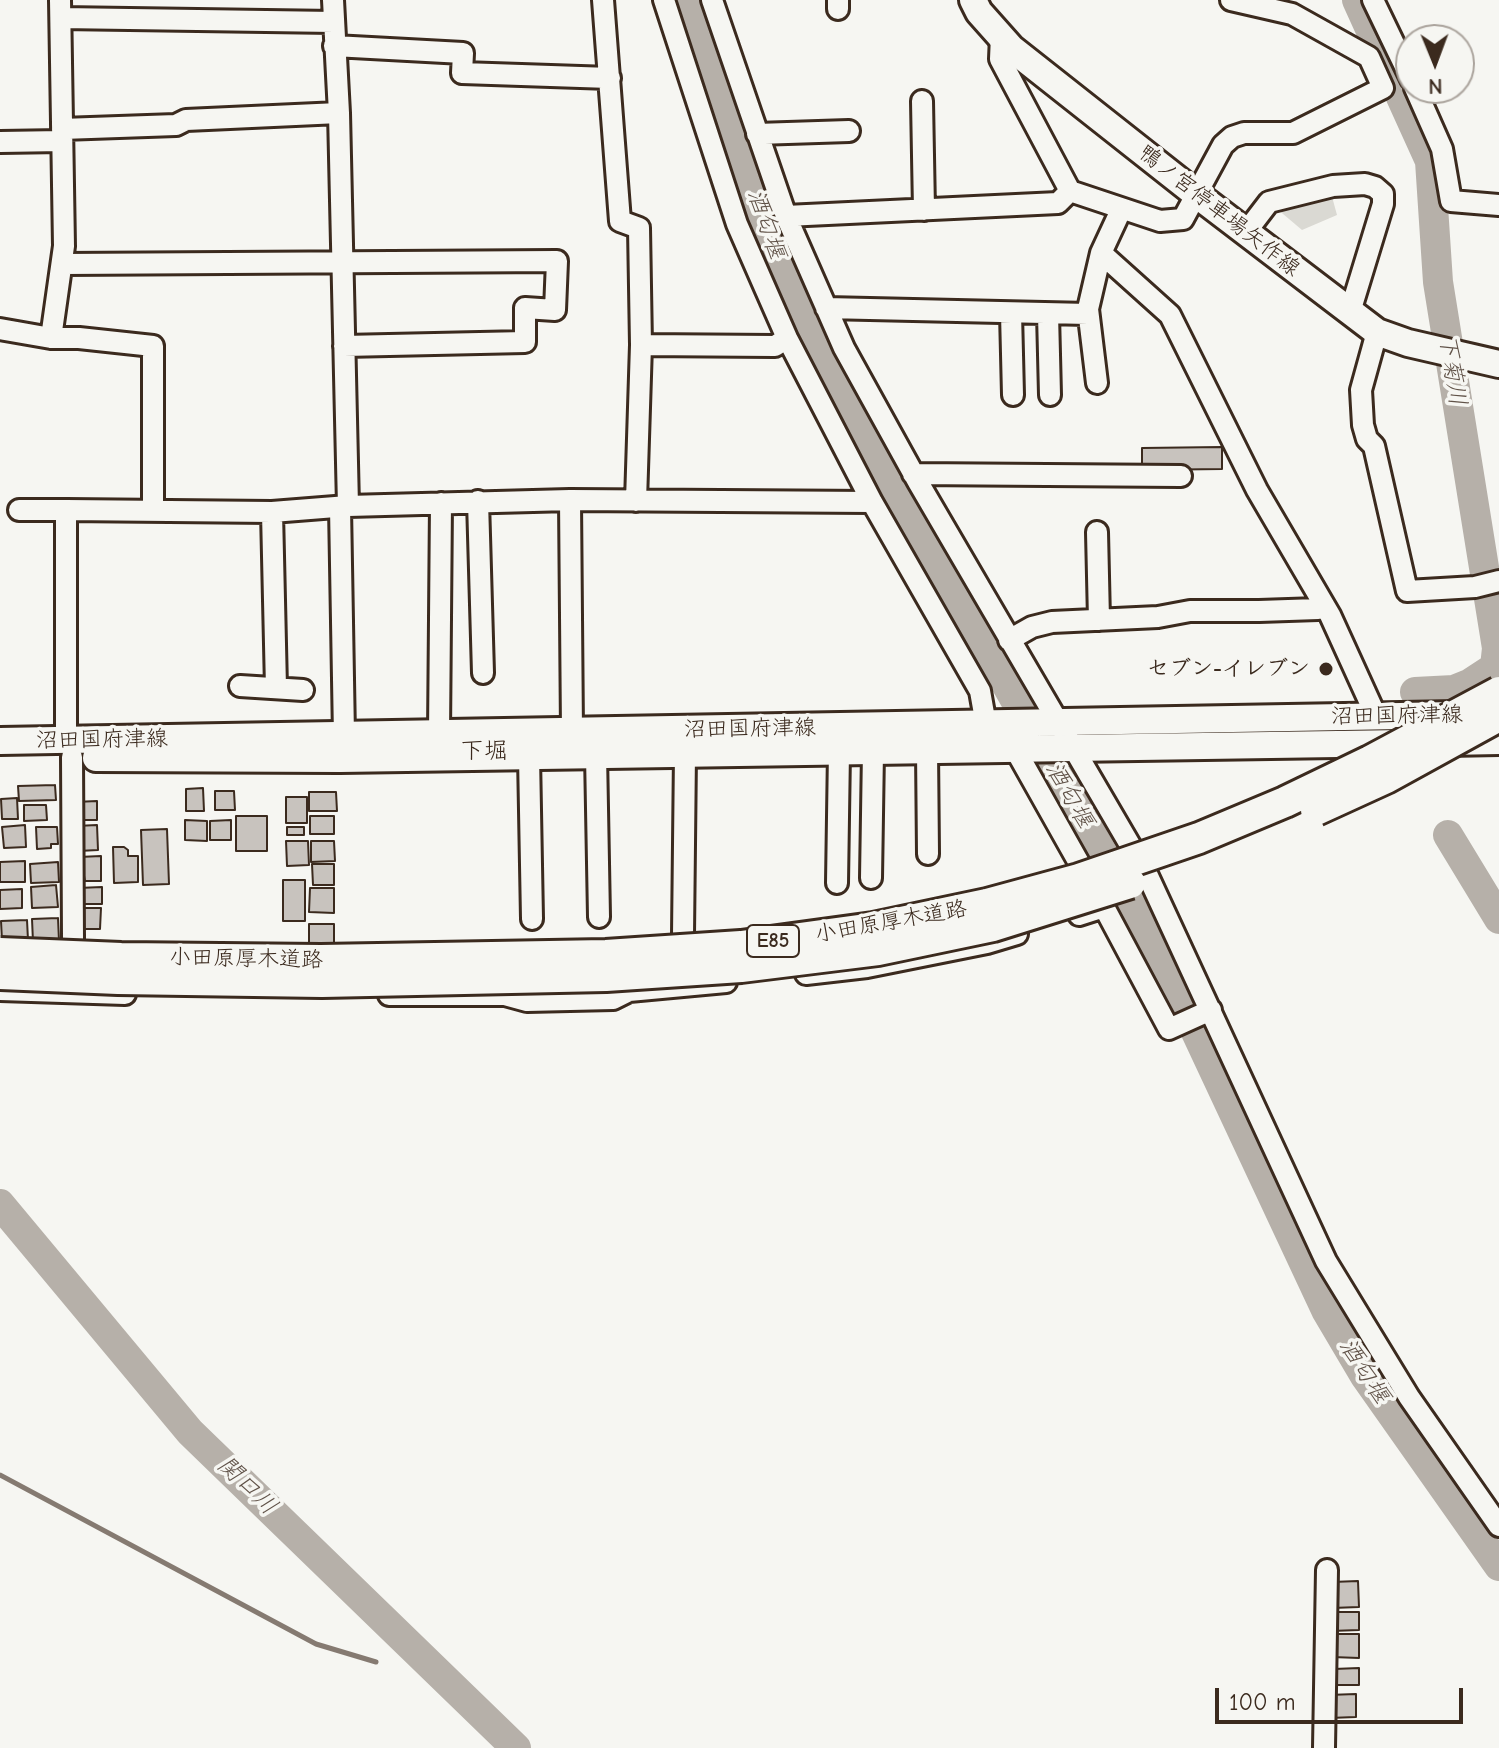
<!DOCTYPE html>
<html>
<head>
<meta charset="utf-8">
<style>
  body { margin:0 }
  #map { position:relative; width:1499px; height:1748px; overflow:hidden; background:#f6f6f2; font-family:"Comic Neue",sans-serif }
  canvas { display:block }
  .north { position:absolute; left:1395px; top:24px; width:80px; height:80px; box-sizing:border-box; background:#f6f6f2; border:2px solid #aba49d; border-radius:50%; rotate:179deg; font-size:22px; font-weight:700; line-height:32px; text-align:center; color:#3b2a1e }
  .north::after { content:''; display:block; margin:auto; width:28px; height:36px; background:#3b2a1e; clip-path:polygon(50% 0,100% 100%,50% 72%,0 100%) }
  .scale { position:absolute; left:1215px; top:1688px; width:248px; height:36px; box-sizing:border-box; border:4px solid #3b2a1e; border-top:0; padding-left:10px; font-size:24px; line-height:28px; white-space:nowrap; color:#3b2a1e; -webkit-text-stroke:6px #f6f6f2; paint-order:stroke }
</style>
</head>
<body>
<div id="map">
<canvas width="1499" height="1748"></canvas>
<div class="north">N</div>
<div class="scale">100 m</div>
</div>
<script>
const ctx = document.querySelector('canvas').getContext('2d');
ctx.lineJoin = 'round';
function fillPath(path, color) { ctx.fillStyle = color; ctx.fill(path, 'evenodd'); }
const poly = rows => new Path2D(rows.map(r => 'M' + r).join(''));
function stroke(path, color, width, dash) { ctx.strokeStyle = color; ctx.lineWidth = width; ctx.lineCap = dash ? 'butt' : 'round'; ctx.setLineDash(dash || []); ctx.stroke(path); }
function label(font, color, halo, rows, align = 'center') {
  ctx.font = font + ' "Comic Neue","Klee One",sans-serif'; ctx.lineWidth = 7; ctx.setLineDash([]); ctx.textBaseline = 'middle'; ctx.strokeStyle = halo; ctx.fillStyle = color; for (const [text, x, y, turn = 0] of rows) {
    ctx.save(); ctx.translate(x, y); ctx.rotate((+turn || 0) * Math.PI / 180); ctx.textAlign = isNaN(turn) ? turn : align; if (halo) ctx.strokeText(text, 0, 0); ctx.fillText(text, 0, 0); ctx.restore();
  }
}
fillPath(poly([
  [1331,193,1337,215,1302,230,1276,208]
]), '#dad9d3');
stroke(poly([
  [0,1475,316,1644,376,1662]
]), '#857a71', 5);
stroke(poly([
  [689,0,734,145,785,281,835,383,1158,951,1326,1310,1365,1376,1499,1566],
  [1357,0,1430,161,1438,282,1497,648,1495,667,1469,684,1454,690,1415,692],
  [1448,835,1499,919],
  [0,1204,190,1432,516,1748]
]), '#b6b0a9', 30);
const building = poly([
  [1222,447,1222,469,1142,470,1142,448,1222,447],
  [55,785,56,800,19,801,18,786,55,785],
  [203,788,204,811,186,811,186,789,203,788],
  [215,791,234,791,235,810,215,810,215,791],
  [309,792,336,792,337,811,309,811,309,792],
  [286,797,307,797,307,823,286,823,286,797],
  [17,798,18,819,2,819,1,799,17,798],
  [97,801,97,820,75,820,75,802,97,801],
  [24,805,46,805,47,820,24,821,24,805],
  [236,816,267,816,267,851,236,851,236,816],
  [310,816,334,816,334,834,310,834,310,816],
  [185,820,207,821,207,841,185,840,185,820],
  [231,820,231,840,210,840,210,821,231,820],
  [25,825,26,847,4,848,2,827,25,825],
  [97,825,98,850,78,851,76,826,97,825],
  [36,827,57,827,58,844,51,844,51,848,37,849,36,827],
  [287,827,304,827,304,835,287,835,287,827],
  [167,829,169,884,143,885,141,830,167,829],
  [286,841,308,841,309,865,287,866,286,841],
  [311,841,334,841,335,861,311,862,311,841],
  [113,847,124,847,128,850,128,856,138,856,138,882,114,883,113,847],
  [101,856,101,881,85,881,84,876,80,876,79,857,101,856],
  [25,861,25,882,0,882,0,862,25,861],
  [58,862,59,882,31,883,30,864,58,862],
  [312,864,334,864,334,885,313,885,312,864],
  [283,880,305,880,305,921,283,921,283,880],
  [56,885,58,907,32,908,31,887,56,885],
  [102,887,102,904,78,904,78,888,102,887],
  [310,888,334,888,334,913,309,912,310,888],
  [22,889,22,908,0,909,0,890,22,889],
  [76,908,101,908,100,929,76,929,76,908],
  [58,918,59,941,33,942,32,919,58,918],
  [27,920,28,940,2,941,1,921,27,920],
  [309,924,334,924,334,945,309,945,309,924],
  [1358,1581,1359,1607,1332,1608,1332,1582,1358,1581],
  [1331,1612,1359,1612,1359,1630,1331,1631,1331,1612],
  [1332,1634,1359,1634,1359,1658,1332,1657,1332,1634],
  [1359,1668,1359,1685,1335,1685,1334,1669,1359,1668],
  [1356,1694,1356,1717,1329,1718,1328,1695,1356,1694]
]);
fillPath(building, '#c8c3be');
stroke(building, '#3b2a1e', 2);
const minor = poly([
  [60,0,64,246,51,338,79,338,153,346,153,510],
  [333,0,339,113,348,506],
  [603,0,620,221,639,228,641,345,636,501],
  [664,0,737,224,765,288,787,338,872,502,980,691,986,725],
  [712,0,786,216,844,348,918,482,1147,874,1326,1261,1409,1397,1499,1526],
  [838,0,838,9],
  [1373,0,1411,79],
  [61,18,334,22],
  [1001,36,1000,59,1070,191],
  [334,46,463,53,462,73,610,78],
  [1415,88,1442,149,1451,201,1499,205],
  [922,101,924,210],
  [62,129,176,125,186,120,339,113],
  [757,134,849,131],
  [0,142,62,141],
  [786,216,1058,203,1070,191,1160,221,1183,219,1223,145,1232,137,1244,133,1293,133,1383,88,1369,57,1292,14,1231,0],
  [1246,232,1269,202,1333,186,1365,184,1375,187,1383,194,1383,204,1350,312],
  [1101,253,1170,315,1257,490,1330,615,1376,716],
  [63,264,557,261,555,310,525,308,525,342,344,346],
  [826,308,1088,314],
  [1011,313,1013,395],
  [1048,314,1050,395],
  [0,329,51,338],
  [1377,332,1361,390,1363,425,1367,439,1374,446,1407,591,1475,587,1499,581],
  [641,345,775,346,787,338],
  [1097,383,1088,309,1101,253,1121,210],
  [913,474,1181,476],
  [570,500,572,732],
  [478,501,483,673],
  [340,507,344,736],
  [19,510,66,510],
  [272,512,276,688],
  [1097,532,1099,620],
  [1009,640,1032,627,1052,622,1158,617,1190,611,1259,611,1318,609,1323,606],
  [240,686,303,690],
  [439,734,441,503],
  [66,741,66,510,272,512,348,506,570,500,872,502],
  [1015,749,1092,886],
  [927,750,928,854],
  [596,754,599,917],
  [529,756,532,919],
  [72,757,73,939],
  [871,878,873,751],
  [837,883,839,751],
  [1079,915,1104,907,1169,1029,1211,1010],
  [683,935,685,753],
  [806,974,867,967,987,943,1017,934],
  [0,990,125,994],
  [389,995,505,995,527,1001,613,999,629,991,726,982],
  [1324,1748,1327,1570]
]);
const major = poly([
  [973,0,979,12,1011,48,1196,194,1377,332,1408,343,1499,364],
  [0,741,1456,715],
  [1447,742,1499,741],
  [96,758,340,759,1404,743]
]);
stroke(minor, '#3b2a1e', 26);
stroke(major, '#3b2a1e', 32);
stroke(minor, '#f6f6f2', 20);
stroke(major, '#f6f6f2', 26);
const highwayBridge = poly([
  [1316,810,1386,778,1499,716],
  [0,953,121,958,321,960,606,955,741,946,873,928,987,904,1079,879,1199,838,1285,802,1370,761,1499,692],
  [0,974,118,979,322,982,606,976,741,967,878,950,993,926,1130,883]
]);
stroke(highwayBridge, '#3b2a1e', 36, []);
stroke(highwayBridge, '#f6f6f2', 30);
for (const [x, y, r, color] of [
  [1326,669,8,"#3b2a1e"]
]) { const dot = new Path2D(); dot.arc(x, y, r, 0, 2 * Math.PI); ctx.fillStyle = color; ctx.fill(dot); stroke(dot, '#f6f6f2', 3); }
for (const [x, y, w] of [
  [773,941,52]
]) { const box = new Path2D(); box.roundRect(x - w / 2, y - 16, w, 32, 6); ctx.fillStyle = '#f6f6f2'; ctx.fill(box); stroke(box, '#3b2a1e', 2); }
label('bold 20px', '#3b2a1e', null, [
  ["E85",773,941]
]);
label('22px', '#3b2a1e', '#f6f6f2', [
  ["鴨ノ宮停車場矢作線",1219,211,38],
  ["沼田国府津線",1397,716,-1],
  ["沼田国府津線",750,729,-1],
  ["沼田国府津線",102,740,-1],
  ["小田原厚木道路",891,922,-10],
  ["小田原厚木道路",246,959,1]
]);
label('bold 22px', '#3b2a1e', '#f6f6f2', [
  ["セブン-イレブン",1310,669]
], 'right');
label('italic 24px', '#605248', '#f6f6f2', [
  ["酒匂堰",766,224,71],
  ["下菊川",1452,370,81],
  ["酒匂堰",1069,795,60],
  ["酒匂堰",1364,1371,57],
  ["関口川",247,1486,44]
]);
label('24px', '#3b2a1e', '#f6f6f2', [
  ["下堀",484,751]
]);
</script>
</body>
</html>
